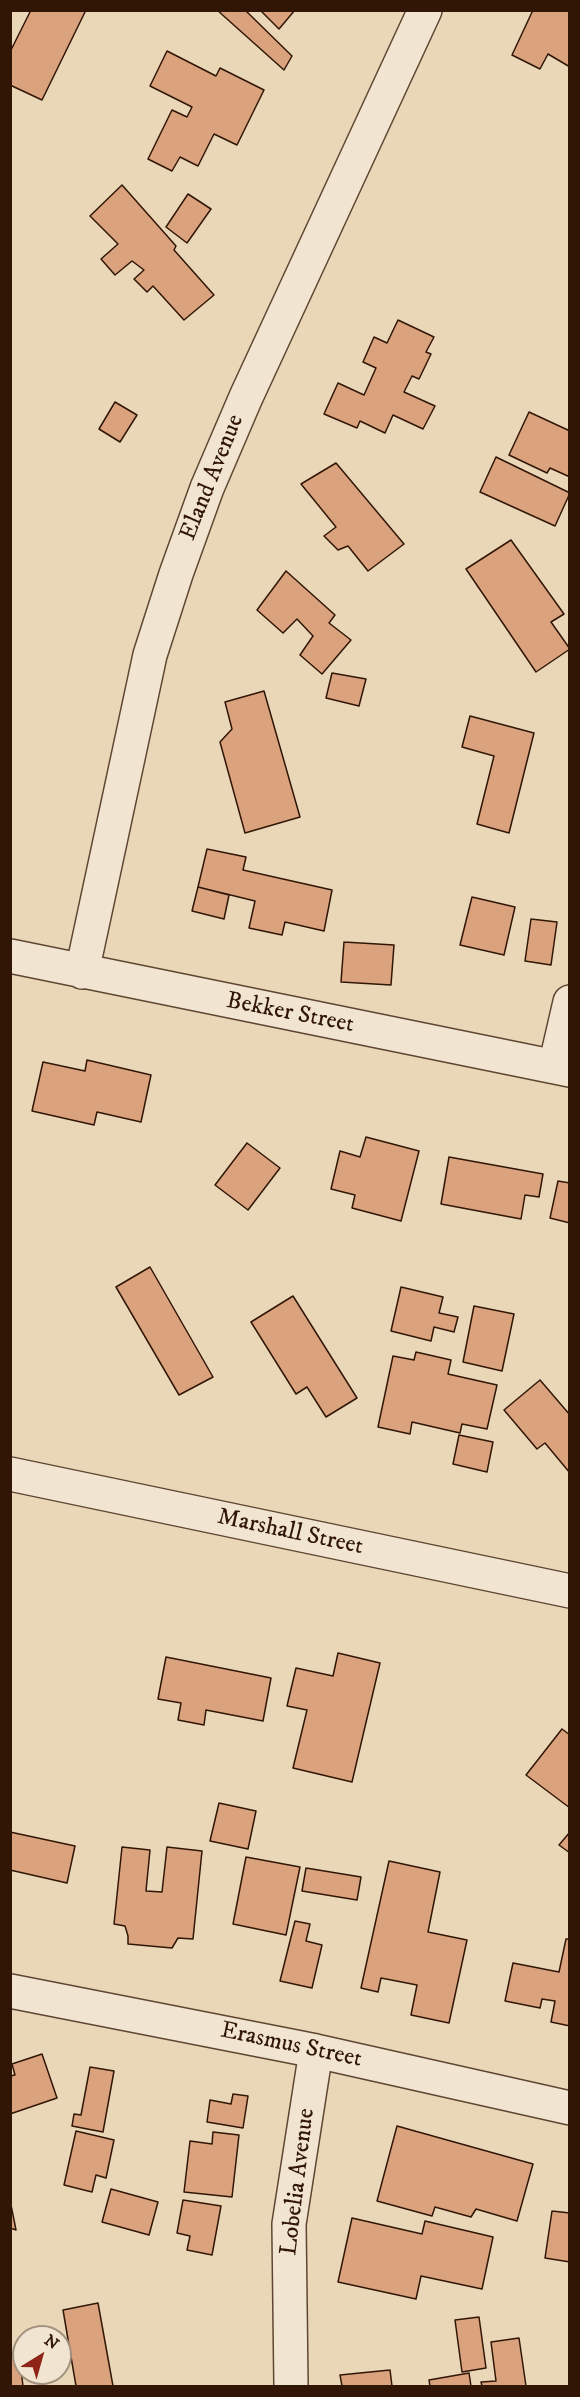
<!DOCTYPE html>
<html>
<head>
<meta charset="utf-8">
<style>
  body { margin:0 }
  #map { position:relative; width:580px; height:2397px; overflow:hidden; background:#ead7b8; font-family:"IM FELL DW Pica",serif }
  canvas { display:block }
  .frame { position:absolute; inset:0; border:12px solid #311606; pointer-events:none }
  .north { position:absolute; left:12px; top:2325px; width:60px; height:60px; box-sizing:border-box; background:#f1e5d1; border:2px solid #a49280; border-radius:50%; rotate:37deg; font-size:16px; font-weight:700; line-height:24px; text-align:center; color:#311606 }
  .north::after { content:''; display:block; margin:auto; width:21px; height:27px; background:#8f2418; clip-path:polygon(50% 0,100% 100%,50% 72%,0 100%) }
</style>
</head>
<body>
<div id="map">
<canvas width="580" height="2397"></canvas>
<div class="frame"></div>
<div class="north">N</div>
</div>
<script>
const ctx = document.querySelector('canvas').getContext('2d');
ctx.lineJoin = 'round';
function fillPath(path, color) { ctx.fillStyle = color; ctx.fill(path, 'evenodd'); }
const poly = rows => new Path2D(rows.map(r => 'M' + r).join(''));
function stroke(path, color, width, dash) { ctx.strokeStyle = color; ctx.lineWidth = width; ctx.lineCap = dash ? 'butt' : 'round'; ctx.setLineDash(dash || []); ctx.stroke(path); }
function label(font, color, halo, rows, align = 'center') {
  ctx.font = font + ' "IM FELL DW Pica",serif'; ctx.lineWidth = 5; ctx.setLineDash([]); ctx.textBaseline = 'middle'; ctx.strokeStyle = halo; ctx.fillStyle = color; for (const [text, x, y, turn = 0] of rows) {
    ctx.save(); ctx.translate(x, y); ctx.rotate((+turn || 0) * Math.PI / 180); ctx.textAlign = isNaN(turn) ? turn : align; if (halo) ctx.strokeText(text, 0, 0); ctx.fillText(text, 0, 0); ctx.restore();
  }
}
const building = poly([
  [31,10,86,10,42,100,10,85,10,52,31,10],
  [217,10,245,10,292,56,284,70,217,10],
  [260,10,295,10,279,29,260,10],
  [533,10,570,10,570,67,548,54,540,69,512,55,533,10],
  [167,51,216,76,220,68,264,90,237,145,214,134,198,166,180,157,172,171,148,159,172,110,187,117,192,107,150,86,167,51],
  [122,185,176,246,174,250,214,295,184,320,153,286,147,292,134,279,144,270,132,261,115,275,101,259,118,244,90,216,122,185],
  [188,194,211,209,187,243,166,227,188,194],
  [398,320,434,337,426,352,431,354,419,379,412,376,404,392,435,406,423,429,393,415,385,433,360,421,357,428,324,414,338,383,364,395,376,368,363,362,374,337,387,343,398,320],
  [115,402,137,415,120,442,99,429,115,402],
  [529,412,570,431,570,477,550,468,547,473,509,455,529,412],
  [496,457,570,493,555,526,480,492,496,457],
  [336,463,404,544,368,571,348,546,338,550,324,536,336,527,301,484,336,463],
  [511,540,564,614,551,622,570,649,536,672,466,569,511,540],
  [286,571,335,615,329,623,351,640,322,674,300,655,313,636,297,619,283,633,257,610,286,571],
  [332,673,366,679,359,706,326,698,332,673],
  [264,691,300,817,245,833,220,742,232,729,225,702,264,691],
  [470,716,534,733,509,833,477,824,494,756,462,747,470,716],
  [207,849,246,857,243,870,332,890,324,931,285,922,282,935,249,928,255,901,198,887,207,849],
  [198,887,229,895,224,919,192,911,198,887],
  [472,897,515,907,504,955,460,945,472,897],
  [531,919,557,922,551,965,525,961,531,919],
  [344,942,394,945,391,985,341,982,344,942],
  [87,1060,151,1075,141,1122,97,1112,94,1125,32,1111,43,1062,85,1071,87,1060],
  [366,1137,419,1151,401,1221,352,1208,355,1195,331,1189,340,1151,360,1157,366,1137],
  [247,1143,280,1168,248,1210,215,1185,247,1143],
  [449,1157,543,1174,539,1197,525,1195,521,1219,441,1204,449,1157],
  [558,1181,570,1183,570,1223,550,1218,558,1181],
  [150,1267,213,1377,179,1395,116,1287,150,1267],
  [401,1287,443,1297,439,1313,458,1317,454,1332,434,1327,431,1341,391,1331,401,1287],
  [293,1296,357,1398,326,1417,307,1387,296,1394,251,1322,293,1296],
  [474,1306,514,1314,502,1371,463,1362,474,1306],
  [416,1352,451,1360,448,1374,497,1385,487,1429,462,1424,460,1433,412,1422,410,1434,378,1427,393,1356,414,1360,416,1352],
  [540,1380,570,1415,570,1473,545,1443,537,1449,504,1410,540,1380],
  [459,1435,493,1442,487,1472,453,1464,459,1435],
  [338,1653,380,1663,352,1782,293,1768,307,1710,287,1706,296,1668,333,1676,338,1653],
  [166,1657,271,1678,263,1721,206,1710,204,1725,178,1720,181,1703,158,1699,166,1657],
  [562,1729,570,1735,570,1808,526,1775,562,1729],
  [219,1803,256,1811,248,1849,210,1841,219,1803],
  [10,1832,75,1846,67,1883,10,1870,10,1832],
  [570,1832,570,1853,559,1845,570,1832],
  [122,1847,150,1850,146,1891,162,1892,167,1847,202,1851,193,1939,178,1938,172,1948,128,1944,128,1936,125,1926,114,1924,122,1847],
  [246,1857,300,1867,286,1935,233,1924,246,1857],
  [389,1861,440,1872,428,1932,467,1940,449,2023,411,2015,417,1985,381,1978,378,1992,361,1988,389,1861],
  [306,1868,361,1877,357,1900,302,1891,306,1868],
  [295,1921,310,1924,306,1941,322,1945,312,1988,280,1981,295,1921],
  [566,1939,570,1939,570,2026,551,2022,555,2001,542,1999,540,2008,505,2001,513,1963,559,1972,566,1939],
  [42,2054,57,2098,10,2114,10,2076,15,2075,12,2064,42,2054],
  [90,2067,114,2071,103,2132,72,2126,74,2114,81,2115,90,2067],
  [233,2094,248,2096,243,2128,207,2122,210,2100,231,2104,233,2094],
  [397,2126,533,2164,517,2221,476,2209,471,2217,435,2207,432,2216,377,2201,397,2126],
  [76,2131,114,2140,106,2178,96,2175,92,2192,64,2185,76,2131],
  [213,2132,239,2135,232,2197,184,2192,190,2141,212,2144,213,2132],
  [111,2189,158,2202,149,2235,102,2222,111,2189],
  [10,2200,16,2230,10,2228,10,2200],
  [183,2200,221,2206,212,2255,187,2250,190,2236,177,2233,183,2200],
  [552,2211,570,2213,570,2262,545,2258,552,2211],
  [352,2218,422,2234,425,2221,493,2237,482,2289,421,2276,416,2299,338,2282,352,2218],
  [98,2303,113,2386,76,2386,63,2310,98,2303],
  [479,2317,486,2368,462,2372,455,2320,479,2317],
  [519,2338,526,2386,482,2386,481,2382,496,2381,491,2342,519,2338],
  [10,2354,19,2354,23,2386,10,2386,10,2354],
  [390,2370,392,2386,342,2386,340,2375,390,2370],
  [469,2373,471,2386,430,2386,429,2380,469,2373]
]);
fillPath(building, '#daa37e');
stroke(building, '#311606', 1.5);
const minor = poly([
  [10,956,570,1070],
  [82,972,150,655,176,574,207,488,246,397,425,10],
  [555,1067,570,1002],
  [10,1474,570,1591],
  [10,1991,316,2051,570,2108],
  [291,2386,289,2224,316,2051]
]);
stroke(minor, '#5f4632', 36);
stroke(minor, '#f1e5d1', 33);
label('24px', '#311606', '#f1e5d1', [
  ["Eland Avenue",213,478,-68],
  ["Bekker Street",290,1014,11],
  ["Marshall Street",290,1533,12],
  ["Erasmus Street",291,2046,12],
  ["Lobelia Avenue",299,2182,-83]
]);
</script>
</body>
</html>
